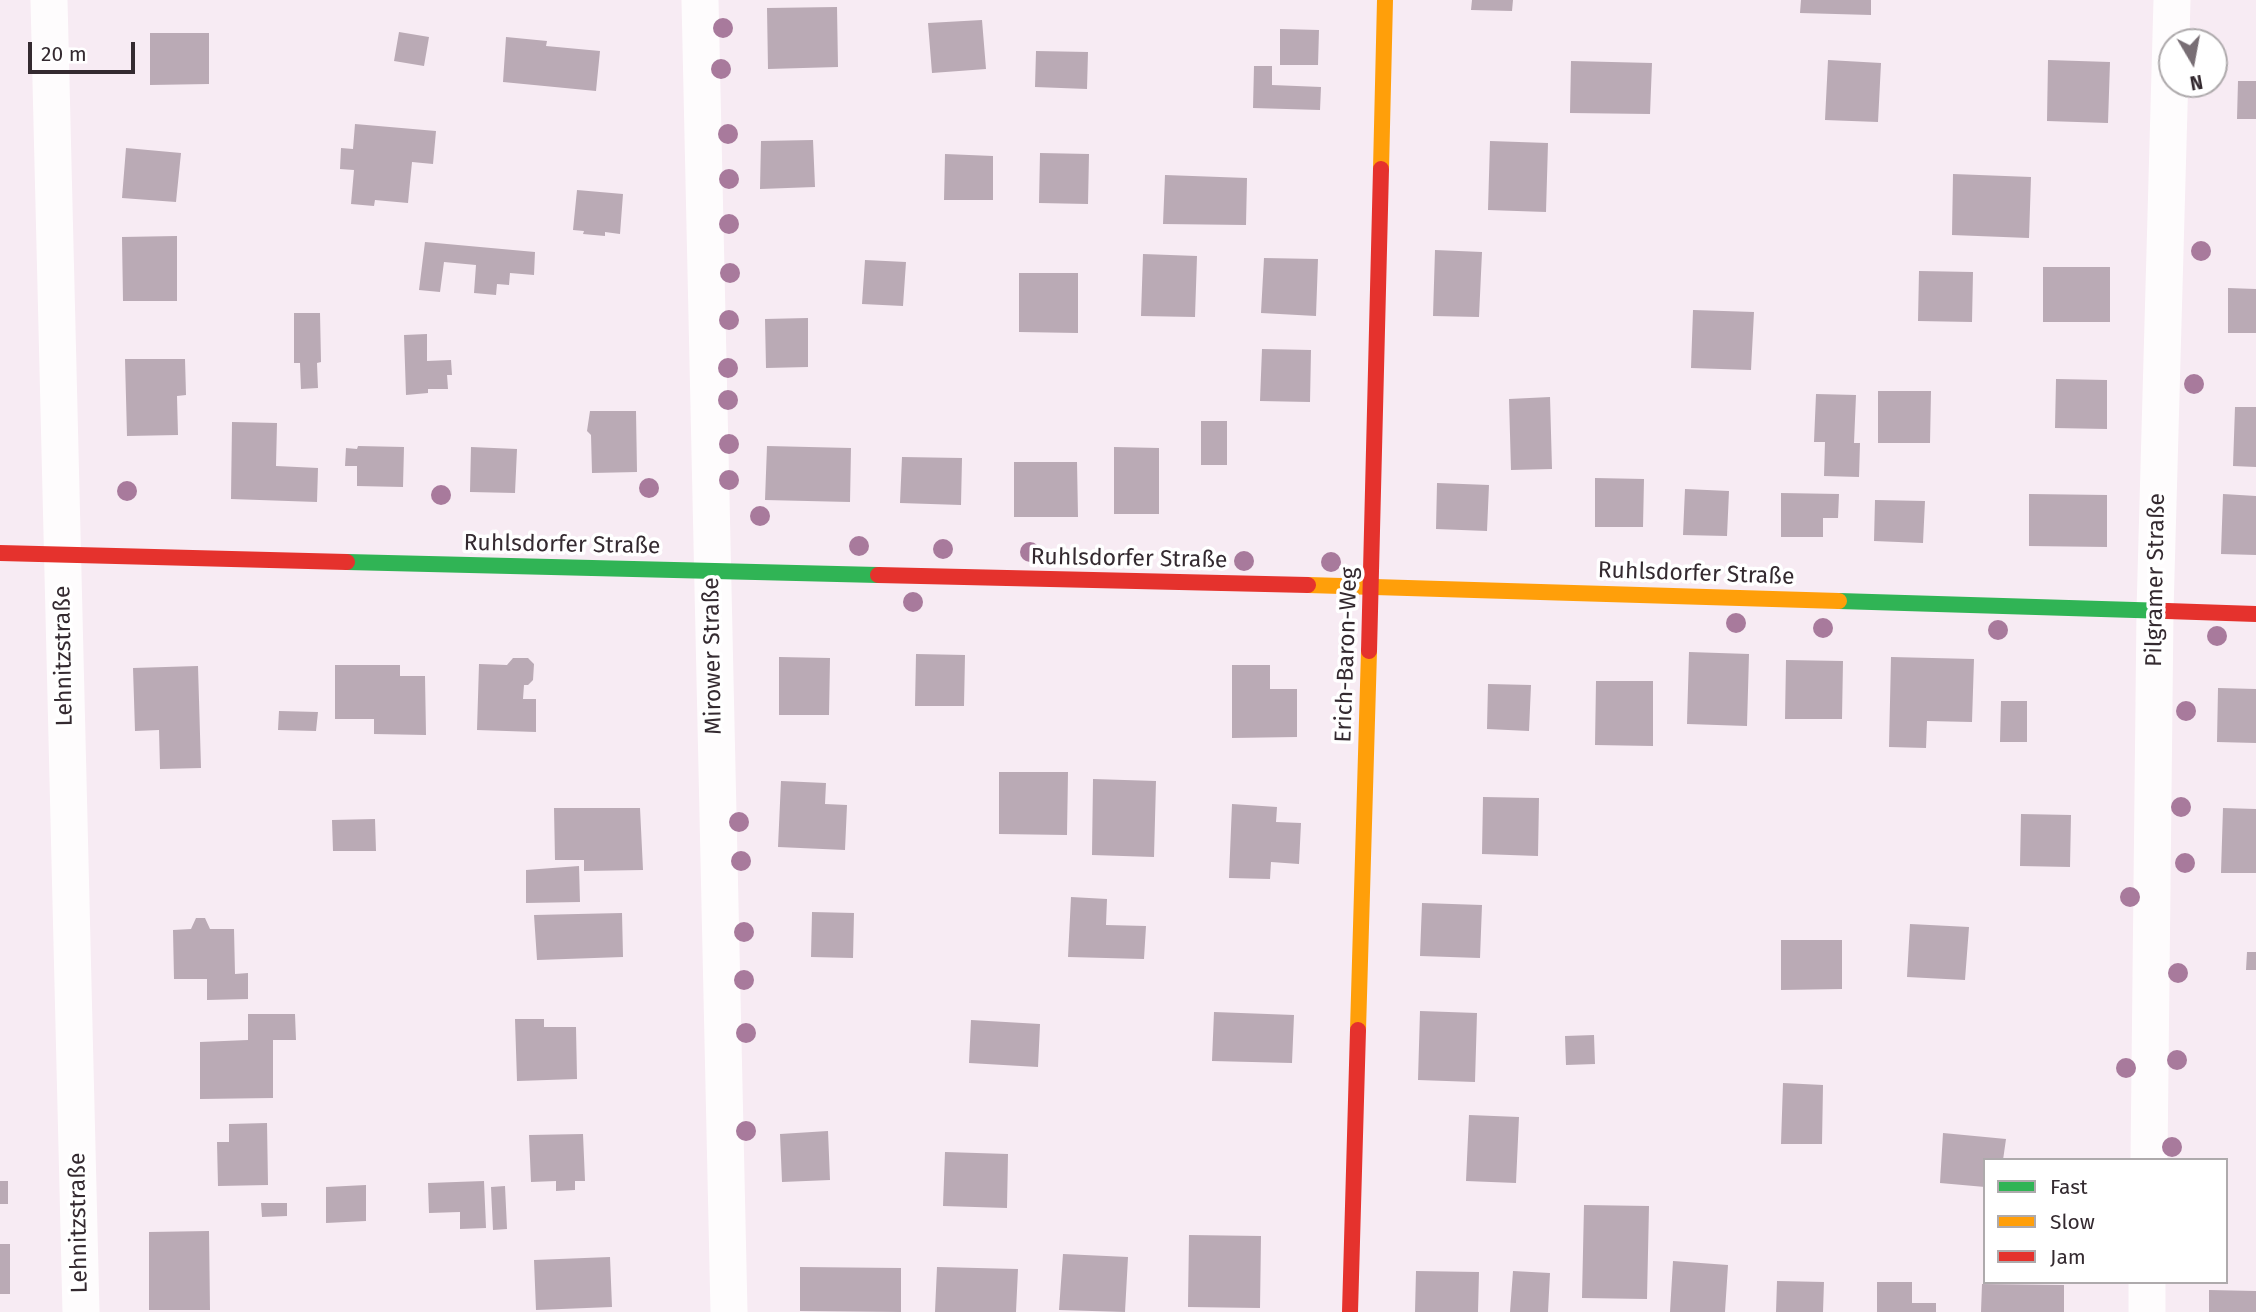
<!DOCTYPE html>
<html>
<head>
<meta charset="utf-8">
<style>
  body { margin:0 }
  #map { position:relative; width:2256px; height:1312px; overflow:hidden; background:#f7ebf3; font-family:"Fira Sans",sans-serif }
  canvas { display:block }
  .legend { position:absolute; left:1983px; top:1158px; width:245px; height:126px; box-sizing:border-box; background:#fff; border:2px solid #aeaaac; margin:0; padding:9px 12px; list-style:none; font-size:21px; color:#342a30 }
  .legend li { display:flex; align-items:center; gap:14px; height:35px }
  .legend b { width:35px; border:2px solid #aeaaac }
  .north { position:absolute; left:2158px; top:28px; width:70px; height:70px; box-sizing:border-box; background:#fff; border:2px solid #aeaaac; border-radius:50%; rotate:170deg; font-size:19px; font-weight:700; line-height:28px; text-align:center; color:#342a30 }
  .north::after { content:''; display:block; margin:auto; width:24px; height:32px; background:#786e74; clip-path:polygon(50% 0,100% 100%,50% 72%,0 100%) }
  .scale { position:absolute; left:28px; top:42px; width:107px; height:32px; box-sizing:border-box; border:4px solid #342a30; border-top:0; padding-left:9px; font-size:21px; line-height:24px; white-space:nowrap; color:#342a30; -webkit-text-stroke:5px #fff; paint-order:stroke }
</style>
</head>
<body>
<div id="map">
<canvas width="2256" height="1312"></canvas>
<ul class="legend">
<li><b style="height:9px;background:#30b455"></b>Fast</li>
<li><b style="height:9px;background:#ff9f0a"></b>Slow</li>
<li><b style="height:9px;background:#e5322d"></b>Jam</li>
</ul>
<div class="north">N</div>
<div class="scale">20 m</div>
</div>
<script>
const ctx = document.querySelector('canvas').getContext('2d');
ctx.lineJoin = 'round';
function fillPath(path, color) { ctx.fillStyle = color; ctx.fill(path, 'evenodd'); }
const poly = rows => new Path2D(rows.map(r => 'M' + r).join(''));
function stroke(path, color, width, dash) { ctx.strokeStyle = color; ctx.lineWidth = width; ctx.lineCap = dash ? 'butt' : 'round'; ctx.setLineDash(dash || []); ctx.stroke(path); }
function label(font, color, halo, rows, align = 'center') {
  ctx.font = font + ' "Fira Sans",sans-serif'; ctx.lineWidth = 7; ctx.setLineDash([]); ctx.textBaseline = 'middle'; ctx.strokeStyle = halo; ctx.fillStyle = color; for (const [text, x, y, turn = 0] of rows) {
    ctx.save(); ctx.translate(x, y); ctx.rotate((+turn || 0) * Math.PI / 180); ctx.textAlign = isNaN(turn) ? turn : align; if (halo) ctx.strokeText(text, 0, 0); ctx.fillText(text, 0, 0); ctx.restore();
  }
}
fillPath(poly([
  [1472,0,1513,0,1512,11,1471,10],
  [1801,0,1871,0,1871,15,1800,13],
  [837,7,838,67,768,69,767,8],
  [982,20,986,69,932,73,928,23],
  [1280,29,1319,30,1318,65,1280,65],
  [399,32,429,37,424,66,394,61],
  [150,33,209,33,209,84,150,85],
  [506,37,547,41,546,46,600,51,596,91,503,82],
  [1036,51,1088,52,1087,89,1035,87],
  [1828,60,1881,63,1878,122,1825,120],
  [2048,60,2110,62,2108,123,2047,121],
  [1571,61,1652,63,1650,114,1570,113],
  [1254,66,1272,66,1272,85,1321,87,1320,110,1253,108],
  [2238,81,2256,81,2256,119,2237,119],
  [355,124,436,131,433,164,412,162,408,203,375,200,374,206,351,204,354,170,340,169,341,148,353,149],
  [813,140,815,187,760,189,761,141],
  [1490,141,1548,143,1546,212,1488,210],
  [126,148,181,153,176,202,122,198],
  [1040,153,1089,154,1088,204,1039,203],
  [945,154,993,156,993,200,944,200],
  [1953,174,2031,177,2029,238,1952,235],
  [1165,175,1247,178,1246,225,1163,224],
  [577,190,623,194,620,234,605,232,605,236,583,234,584,231,573,230],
  [177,236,177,301,123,301,122,237],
  [425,242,535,252,534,275,510,273,509,285,497,284,496,295,474,293,476,265,444,262,440,292,419,290],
  [1435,250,1482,252,1479,317,1433,316],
  [1143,254,1197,256,1195,317,1141,316],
  [1264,258,1318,259,1316,316,1261,313],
  [865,260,906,262,903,306,862,304],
  [2043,267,2110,267,2110,322,2043,322],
  [1919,271,1973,272,1972,322,1918,321],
  [1019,273,1078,273,1078,333,1019,332],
  [2228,288,2256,289,2256,333,2228,333],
  [1693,310,1754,312,1751,370,1691,368],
  [294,313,320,313,321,362,317,363,318,388,301,389,300,363,294,363],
  [808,318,808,367,766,368,765,319],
  [427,334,427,361,451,360,452,375,447,375,448,389,428,389,428,393,406,395,404,335],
  [1262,349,1311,350,1310,402,1260,401],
  [125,359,185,359,186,395,177,396,178,435,127,436],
  [2056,379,2107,380,2107,429,2055,428],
  [1878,391,1931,391,1930,443,1878,443],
  [1816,394,1856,395,1854,443,1860,443,1859,477,1824,476,1825,442,1814,442],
  [1550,397,1552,469,1511,470,1509,399],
  [2235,407,2256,407,2256,467,2233,466],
  [590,411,636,411,637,472,592,473,591,435,587,431],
  [1201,421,1227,421,1227,465,1201,465],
  [232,422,277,423,276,466,318,468,317,502,231,499],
  [358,446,404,447,403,487,357,486,357,466,345,466,346,448,357,449],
  [767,446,851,448,850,502,765,500],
  [471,447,517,449,515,493,470,492],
  [1114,447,1159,448,1159,514,1114,514],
  [902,457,962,458,961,505,900,503],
  [1014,462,1077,462,1078,517,1014,517],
  [1595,478,1644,479,1643,527,1595,527],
  [1437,483,1489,485,1487,531,1436,529],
  [1685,489,1729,491,1727,536,1683,535],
  [1781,493,1839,494,1838,518,1823,518,1823,537,1781,537],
  [2029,494,2107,495,2107,547,2029,546],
  [2223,494,2256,496,2256,555,2221,554],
  [1875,500,1925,501,1923,543,1874,541],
  [1689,652,1749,654,1747,726,1687,724],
  [916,654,965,655,964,706,915,706],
  [779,657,830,658,829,715,779,715],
  [1891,657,1974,659,1972,722,1927,721,1926,748,1889,747],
  [513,658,528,658,534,664,533,680,528,685,524,685,523,699,536,699,536,732,477,730,479,664,507,665],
  [1786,660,1843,661,1842,719,1785,719],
  [335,665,400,665,400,676,425,676,426,735,374,734,374,719,335,719],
  [1232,665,1270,665,1270,689,1297,689,1297,737,1232,738],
  [198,666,201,768,160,769,159,730,135,731,133,668],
  [1596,681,1653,681,1653,746,1595,745],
  [1488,684,1531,685,1529,731,1487,729],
  [2218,688,2256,689,2256,743,2217,742],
  [2001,701,2027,701,2027,742,2000,742],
  [279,711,318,712,316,731,278,730],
  [999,772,1068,772,1067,835,999,834],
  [1093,779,1156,781,1154,857,1092,855],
  [781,781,826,783,825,804,847,805,845,850,778,847],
  [1483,797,1539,798,1538,856,1482,854],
  [1232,804,1277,807,1276,822,1301,823,1299,864,1271,862,1270,879,1229,878],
  [554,808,640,808,643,870,584,871,584,860,555,860],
  [2223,808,2256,809,2256,873,2221,873],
  [2021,814,2071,815,2070,867,2020,866],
  [375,819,376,851,333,851,332,820],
  [579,866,580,902,526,903,526,870],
  [1071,897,1107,899,1106,925,1146,926,1144,959,1068,957],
  [1422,903,1482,905,1480,958,1420,956],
  [812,912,854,913,853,958,811,957],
  [622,913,623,957,537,960,534,915],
  [196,918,205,918,210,929,234,929,235,974,248,973,248,999,207,1000,207,979,174,979,173,930,191,929],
  [1910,924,1969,927,1965,980,1907,977],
  [1781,940,1842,940,1842,989,1781,990],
  [2247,952,2256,952,2256,970,2246,970],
  [1420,1011,1477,1013,1475,1082,1418,1080],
  [1214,1012,1294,1015,1292,1063,1212,1061],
  [248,1014,295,1014,296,1040,273,1040,273,1098,200,1099,200,1042,248,1040],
  [515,1019,544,1019,544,1027,576,1027,577,1079,517,1081],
  [971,1020,1040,1024,1038,1067,969,1063],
  [1594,1035,1595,1064,1566,1065,1565,1036],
  [1783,1083,1823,1085,1822,1144,1781,1144],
  [1469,1115,1519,1117,1516,1183,1466,1181],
  [267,1123,268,1185,218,1186,217,1142,229,1142,229,1124],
  [828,1131,830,1180,782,1182,780,1134],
  [1943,1133,2006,1139,2003,1160,1985,1160,1985,1187,1940,1183],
  [583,1134,585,1181,575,1181,575,1190,556,1191,556,1181,531,1182,529,1135],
  [945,1152,1008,1154,1007,1208,943,1206],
  [0,1181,8,1181,8,1204,0,1204],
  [484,1181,486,1228,460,1229,460,1212,429,1213,428,1183],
  [366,1185,366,1221,326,1223,326,1187],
  [505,1186,507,1229,493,1230,491,1187],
  [261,1203,287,1203,287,1216,262,1217],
  [1584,1205,1649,1206,1647,1299,1582,1298],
  [209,1231,210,1310,149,1310,149,1232],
  [1189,1235,1261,1236,1260,1308,1188,1307],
  [0,1244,10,1244,10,1294,0,1294],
  [1063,1254,1128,1257,1125,1312,1059,1310],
  [610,1257,612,1307,536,1310,534,1260],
  [1673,1261,1728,1265,1725,1312,1670,1312],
  [800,1267,901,1268,901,1312,800,1311],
  [937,1267,1018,1269,1016,1312,935,1312],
  [1416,1271,1479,1272,1478,1312,1415,1312],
  [1513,1271,1550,1273,1548,1312,1510,1312],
  [1777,1281,1824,1282,1823,1312,1776,1312],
  [1877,1282,1912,1282,1912,1303,1936,1303,1936,1312,1877,1312],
  [1982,1284,2064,1285,2064,1312,1981,1312],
  [2209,1290,2256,1291,2256,1312,2209,1312]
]), '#baaab5');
stroke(poly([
  [49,0,81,1312],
  [700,0,729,1312],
  [2149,1160,2155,611,2172,0],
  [2147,1312,2147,1282]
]), '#fefcfd', 37);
stroke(poly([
  [347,562,878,575],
  [1839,601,2167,611]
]), '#30b455', 16);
stroke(poly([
  [1381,169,1385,0],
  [1308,585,1839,601],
  [1358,1030,1369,651]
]), '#ff9f0a', 16);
stroke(poly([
  [0,553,347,562],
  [878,575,1308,585],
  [2167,611,2256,614],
  [1369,651,1381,169],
  [1350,1312,1358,1030]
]), '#e5322d', 16);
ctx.fillStyle = '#a87a9c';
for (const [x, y] of [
  [723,28],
  [721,69],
  [728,134],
  [729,179],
  [729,224],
  [2201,251],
  [730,273],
  [729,320],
  [728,368],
  [2194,384],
  [728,400],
  [729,444],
  [729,480],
  [649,488],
  [127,491],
  [441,495],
  [760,516],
  [859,546],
  [943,549],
  [1030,552],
  [1244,561],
  [1331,562],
  [913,602],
  [1736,623],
  [1823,628],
  [1998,630],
  [2217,636],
  [2186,711],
  [2181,807],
  [739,822],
  [741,861],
  [2185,863],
  [2130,897],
  [744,932],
  [2178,973],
  [744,980],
  [746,1033],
  [2177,1060],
  [2126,1068],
  [746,1131],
  [2172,1147]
]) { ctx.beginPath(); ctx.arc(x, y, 10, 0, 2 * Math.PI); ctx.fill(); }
label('23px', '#342a30', '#fff', [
  ["Ruhlsdorfer Straße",562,545,1],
  ["Ruhlsdorfer Straße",1129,559,1],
  ["Ruhlsdorfer Straße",1696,574,2],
  ["Pilgramer Straße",2156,580,-89],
  ["Erich-Baron-Weg",1347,655,-88],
  ["Lehnitzstraße",64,656,-91],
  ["Mirower Straße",713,656,-91],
  ["Lehnitzstraße",79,1223,-91]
]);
</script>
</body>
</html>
